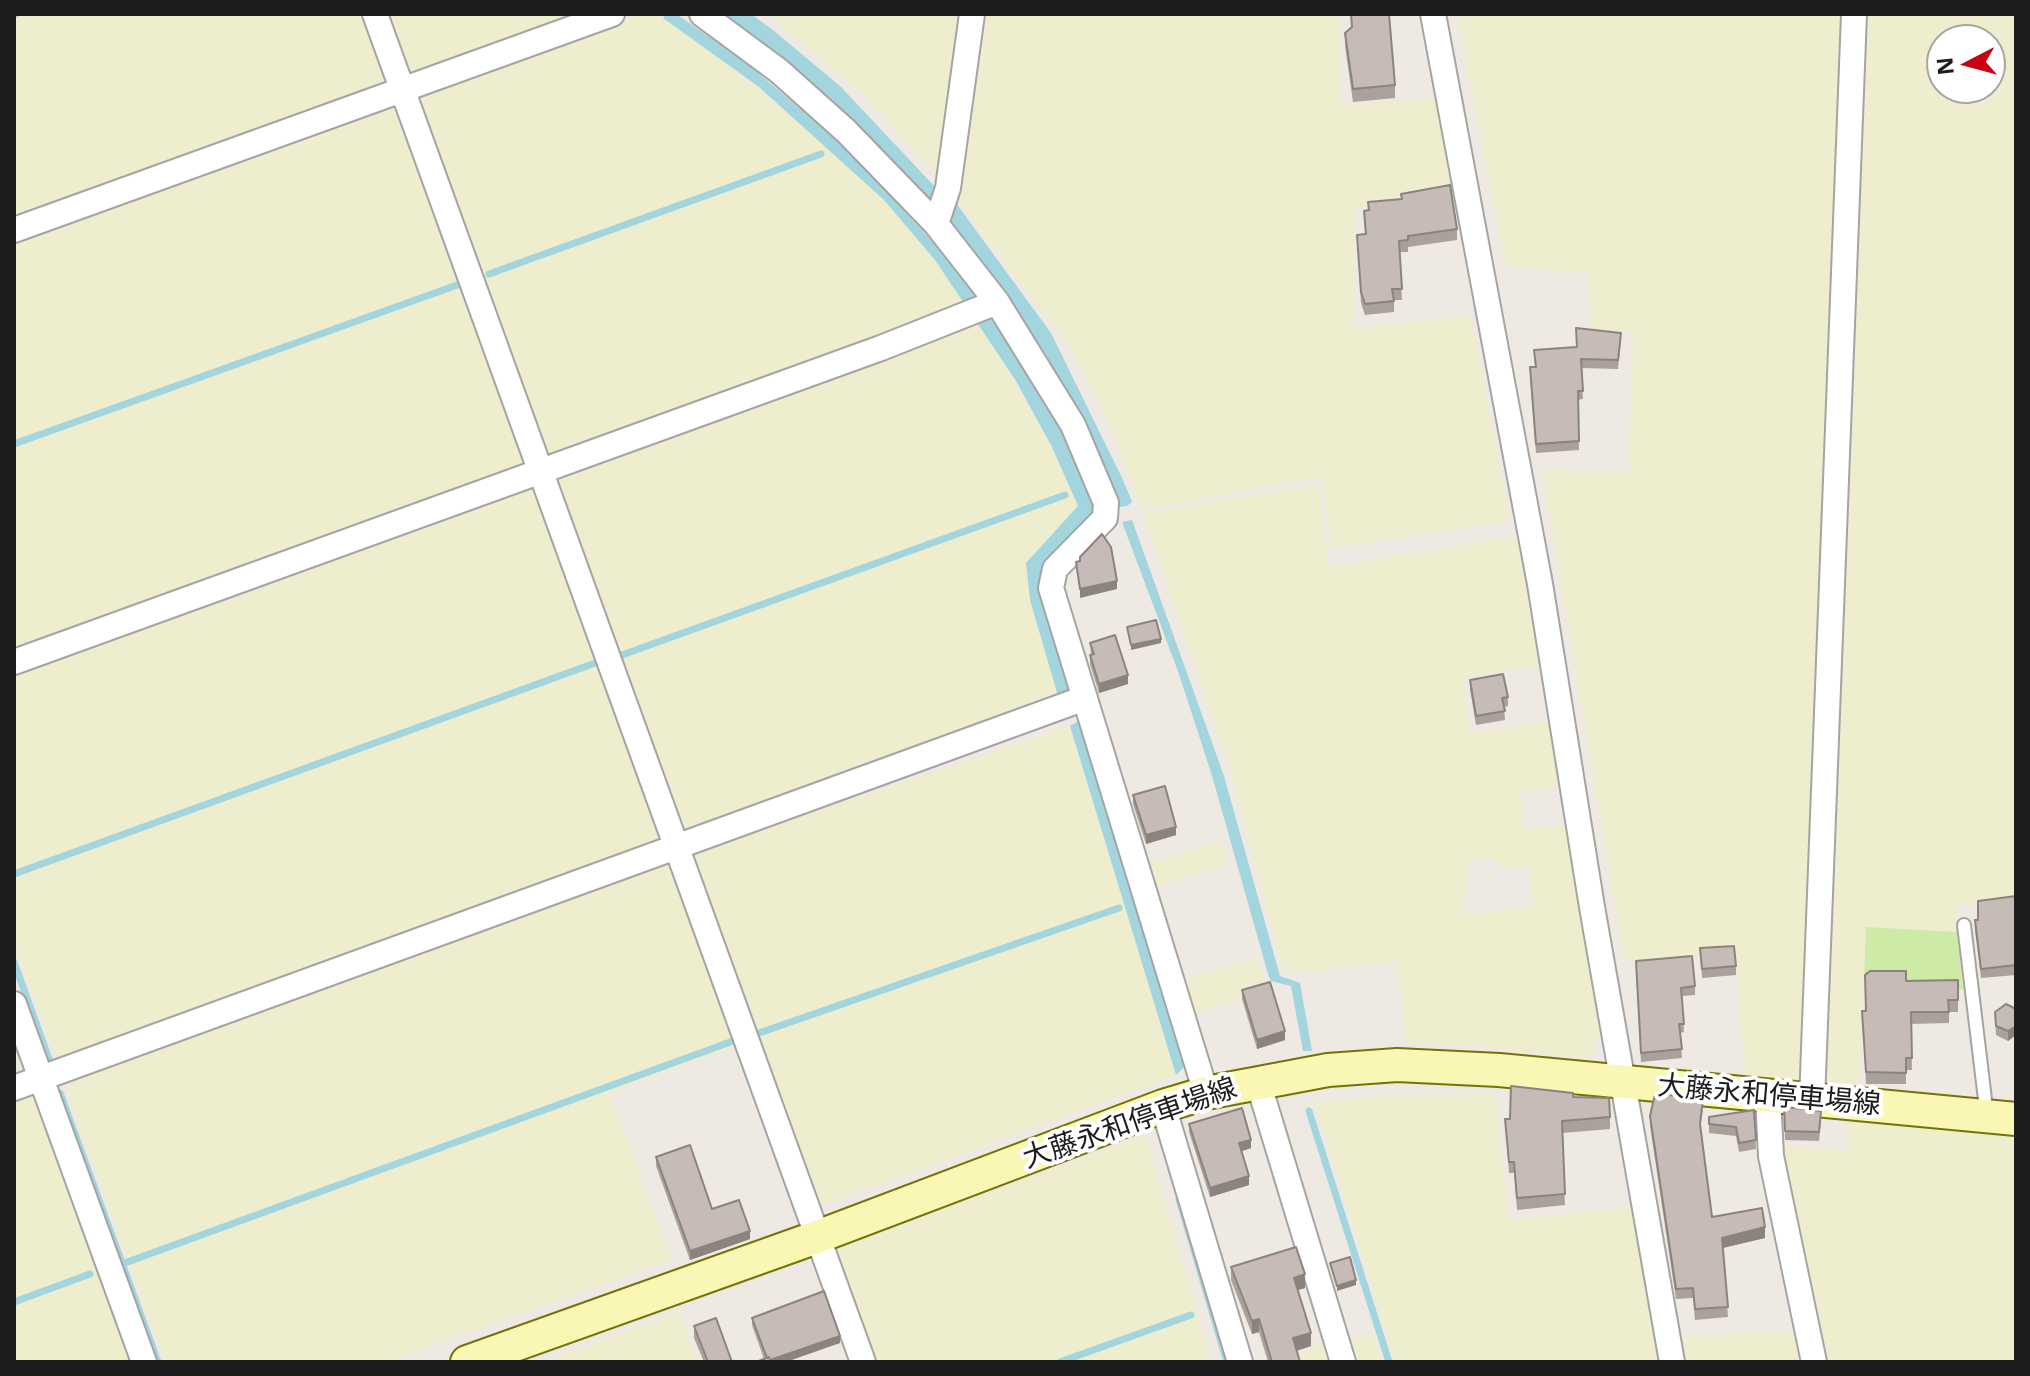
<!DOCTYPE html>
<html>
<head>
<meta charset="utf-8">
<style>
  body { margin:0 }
  #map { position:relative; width:2030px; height:1376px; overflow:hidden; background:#eee9e2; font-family:"Noto Sans",sans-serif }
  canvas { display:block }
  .frame { position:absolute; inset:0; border:16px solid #1d1d1d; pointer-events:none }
  .north { position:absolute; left:1926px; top:24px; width:80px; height:80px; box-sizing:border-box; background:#fff; border:2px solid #a5a5a5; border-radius:50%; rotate:264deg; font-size:22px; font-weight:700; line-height:32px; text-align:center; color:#1d1d1d }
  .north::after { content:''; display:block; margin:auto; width:28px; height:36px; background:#c90014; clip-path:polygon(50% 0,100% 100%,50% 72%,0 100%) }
</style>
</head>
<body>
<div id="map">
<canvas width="2030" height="1376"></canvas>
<div class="frame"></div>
<div class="north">N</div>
</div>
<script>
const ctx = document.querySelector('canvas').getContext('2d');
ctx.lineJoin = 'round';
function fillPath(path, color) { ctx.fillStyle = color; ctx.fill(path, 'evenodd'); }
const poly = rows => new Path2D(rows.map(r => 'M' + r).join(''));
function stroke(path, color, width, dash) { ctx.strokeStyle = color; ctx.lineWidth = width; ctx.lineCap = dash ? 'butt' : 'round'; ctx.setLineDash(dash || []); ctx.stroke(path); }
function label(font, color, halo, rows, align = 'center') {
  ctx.font = font + ' "Noto Sans","Noto Sans JP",sans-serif'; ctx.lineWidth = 8; ctx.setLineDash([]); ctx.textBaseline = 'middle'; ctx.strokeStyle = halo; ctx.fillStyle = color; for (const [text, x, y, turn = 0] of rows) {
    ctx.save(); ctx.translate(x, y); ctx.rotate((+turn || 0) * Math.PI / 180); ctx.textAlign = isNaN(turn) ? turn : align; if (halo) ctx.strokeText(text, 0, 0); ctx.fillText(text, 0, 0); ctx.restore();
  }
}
fillPath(poly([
  [14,14,369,14,391,73,386,87,14,220],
  [383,14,585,14,418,76,403,70],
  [643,14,656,14,690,35,827,145,884,200,935,260,966,305,554,456,541,451,416,106,422,92],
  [766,14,963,14,940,179,860,91],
  [982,14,1347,14,1340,16,1339,97,1344,104,1437,99,1451,191,1353,211,1353,328,1471,316,1509,520,1333,548,1321,477,1142,509,1105,415,1070,347,956,199],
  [1457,14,1846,14,1806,1076,1796,1080,1745,1075,1735,951,1625,962,1542,470,1629,471,1633,331,1592,329,1589,274,1506,265],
  [1868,14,2016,14,2016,903,1955,905,1957,932,1866,927,1859,1084,1824,1081],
  [1942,40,1990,40,1990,88,1942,88],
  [389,106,402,108,529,459,522,468,14,649,14,240],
  [980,322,1052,447,1078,506,1026,563,1030,600,1058,696,681,835,552,480,964,324],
  [530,484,540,488,668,839,57,1061,14,945,14,670],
  [1317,484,1329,567,1516,536,1540,664,1463,678,1470,733,1550,720,1562,786,1520,794,1523,829,1566,825,1601,1038,1594,1040,1594,1053,1582,1059,1480,1046,1406,1043,1397,962,1289,973,1281,961,1232,774,1144,514],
  [1498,859,1499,868,1529,867,1534,907,1463,915,1467,860],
  [1070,726,1176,1075,814,1208,689,862,694,853],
  [1221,841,1228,864,1156,887,1148,864],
  [668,861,678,871,741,1044,609,1093,672,1259,386,1362,165,1362,67,1092,72,1076],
  [1257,957,1268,990,1195,1013,1184,980],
  [22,1094,35,1099,130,1362,14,1362,14,1097],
  [1495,1094,1509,1220,1631,1207,1659,1362,1395,1362,1315,1104,1385,1095],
  [1851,1114,2016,1133,2016,1362,1822,1362,1776,1145,1846,1151],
  [1145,1136,1212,1362,873,1362,831,1249],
  [679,1313,696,1362,542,1362],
  [1802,1330,1809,1362,1685,1362,1681,1337],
  [1373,1332,1383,1362,1349,1362,1343,1342],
  [1333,1341,1339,1362,1299,1362,1297,1353]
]), '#eeedcd');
fillPath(poly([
  [1866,927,1957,932,1963,989,1908,989,1908,980,1864,980]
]), '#ceeaa7');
fillPath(poly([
  [667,14,676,14,742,59,840,143,950,260,1024,362,1064,434,1096,508,1048,559,1041,575,1040,589,1072,689,1058,696,1030,600,1026,563,1078,506,1052,447,1016,381,935,260,884,200,759,87,663,18],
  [719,14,751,14,773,30,841,87,937,189,956,203,1051,333,1123,480,1132,502,1127,506,1119,507,1082,420,1045,353,992,276],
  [1132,520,1224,776,1280,976,1300,983,1312,1051,1303,1051,1291,986,1271,981,1268,974,1213,779,1179,674,1122,522],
  [1082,719,1187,1064,1176,1075,1070,726]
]), '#a2d5dd');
stroke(poly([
  [14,15,16,14],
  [489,274,821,154],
  [14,444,460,284],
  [622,655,1065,495],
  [14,874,598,662],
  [14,962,49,1059],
  [759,1033,1119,908],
  [60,1093,158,1362],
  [1309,1111,1389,1362],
  [1179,1199,1227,1362],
  [122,1264,733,1041],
  [14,1302,90,1274],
  [1060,1362,1191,1315]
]), '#a2d5dd', 7);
const service = poly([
  [1964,925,1987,1116]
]);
const minor = poly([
  [375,14,863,1362],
  [702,14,779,71,846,131,936,224,997,302,1073,425,1106,503,1105,518,1055,569,1051,588,1206,1093],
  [1433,14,1540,584,1592,907,1672,1362],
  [936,224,948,188,972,14],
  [14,230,612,14],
  [14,662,881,348,997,302],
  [14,1004,144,1362],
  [1258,1082,1343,1362],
  [14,1088,1085,698],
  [1768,1097,1771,1156,1814,1362],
  [1812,1101,1854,14],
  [1163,1106,1240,1362]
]);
const secondary = poly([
  [467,1362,817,1237,1163,1106,1206,1093,1328,1070,1397,1065,1499,1070,2016,1119]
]);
stroke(service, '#a4a4a4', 16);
stroke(minor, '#a4a4a4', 28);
stroke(secondary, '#737403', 36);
stroke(service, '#fff', 12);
stroke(minor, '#fff', 24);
stroke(secondary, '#faf7b4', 32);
fillPath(poly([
  [1351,14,1395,85,1395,98,1353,102,1345,46,1345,33,1351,28],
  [1401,194,1457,229,1457,240,1408,247,1408,252,1399,252,1402,300,1394,300,1394,312,1365,315,1361,303,1357,235,1365,234,1364,211,1368,210,1368,202,1401,199],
  [1576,328,1621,341,1618,369,1581,368,1583,399,1578,400,1579,450,1536,453,1530,376,1530,367,1535,367,1534,350,1576,347],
  [1090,643,1128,684,1099,693,1090,664,1090,655,1091,654],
  [1470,680,1508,697,1508,706,1504,707,1505,720,1476,725,1470,689],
  [1133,795,1176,835,1146,844,1133,804],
  [2016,896,2016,975,1981,978,1975,930,1975,920,1978,920],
  [1700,948,1736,966,1736,975,1702,978],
  [1636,970,1695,986,1695,995,1682,996,1684,1032,1680,1033,1682,1058,1641,1062],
  [1958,980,1958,1012,1949,1012,1949,1023,1911,1024,1912,1070,1906,1070,1906,1084,1866,1084,1862,1011,1866,1011,1906,981],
  [1242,990,1285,1040,1257,1049,1242,999],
  [2016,1009,2016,1035,2008,1041,1996,1035,1995,1012],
  [1573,1097,1610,1117,1610,1129,1562,1133,1565,1205,1517,1210,1514,1173,1509,1173,1505,1119,1510,1119],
  [1784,1107,1821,1120,1819,1141,1785,1140],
  [1703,1109,1700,1129,1712,1217,1765,1238,1723,1248,1728,1317,1695,1320,1693,1298,1676,1299,1650,1126,1650,1116],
  [1754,1110,1756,1149,1739,1152,1736,1136,1709,1133,1709,1117],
  [1189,1124,1251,1148,1242,1151,1249,1185,1210,1197,1189,1132],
  [656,1157,712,1209,750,1239,690,1260,656,1166],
  [1231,1267,1305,1288,1298,1290,1311,1346,1296,1351,1300,1362,1268,1362,1259,1332,1252,1334,1231,1280],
  [752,1318,840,1343,764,1359,752,1325],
  [694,1326,732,1362,704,1362,694,1338]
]), '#aaa19d');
fillPath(poly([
  [1117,581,1117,589,1080,598,1080,589],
  [1161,639,1161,643,1131,650,1131,645],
  [1128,675,1128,684,1099,693,1099,684],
  [1176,827,1176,835,1146,844,1146,835],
  [2016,1026,2016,1035,2008,1041,2008,1031],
  [1285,1031,1285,1040,1257,1049,1257,1040],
  [1251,1140,1251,1148,1239,1152,1239,1143],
  [1249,1176,1249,1185,1210,1197,1210,1188],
  [1765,1227,1765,1238,1722,1248,1722,1238],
  [750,1231,750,1239,690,1260,690,1251],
  [1305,1274,1305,1288,1294,1291,1294,1278],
  [1356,1280,1356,1285,1337,1291,1337,1286],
  [1259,1319,1259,1332,1252,1334,1252,1321],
  [1311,1333,1311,1346,1293,1352,1293,1338],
  [840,1336,840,1343,786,1362,767,1362,767,1361]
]), '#8b837f');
const building = poly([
  [1351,14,1389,14,1395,85,1353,89,1345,33,1352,27,1351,14],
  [1450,185,1457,229,1408,236,1408,240,1399,241,1402,289,1392,289,1394,301,1365,304,1361,292,1357,235,1366,234,1364,211,1369,210,1368,202,1402,199,1401,194,1450,185],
  [1576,328,1621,333,1618,360,1581,359,1583,391,1578,391,1579,441,1536,444,1530,367,1536,367,1534,350,1577,347,1576,328],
  [1102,534,1111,547,1117,581,1080,589,1076,562,1080,561,1080,557,1102,534],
  [1156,620,1161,639,1131,645,1127,627,1156,620],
  [1115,635,1128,675,1099,684,1090,655,1094,654,1090,643,1115,635],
  [1503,674,1508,697,1502,698,1505,711,1476,716,1470,680,1503,674],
  [1165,786,1176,827,1146,835,1133,795,1165,786],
  [2016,896,2016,965,1981,969,1975,920,1978,920,1978,901,2016,896],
  [1734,946,1736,966,1702,969,1700,948,1734,946],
  [1692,956,1695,986,1681,988,1684,1024,1679,1024,1682,1049,1641,1053,1636,961,1692,956],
  [1870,971,1906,971,1906,981,1958,980,1958,1000,1948,1000,1949,1012,1911,1012,1912,1058,1906,1058,1906,1073,1866,1072,1862,1011,1866,1011,1865,975,1870,971],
  [1270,982,1285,1031,1257,1040,1242,990,1270,982],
  [2006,1004,2016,1009,2016,1026,2008,1031,1996,1026,1995,1012,2006,1004],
  [1511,1086,1573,1093,1573,1097,1609,1098,1610,1117,1562,1121,1565,1194,1517,1198,1514,1162,1509,1162,1505,1119,1510,1119,1511,1086],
  [1655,1094,1703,1098,1700,1124,1712,1217,1762,1208,1765,1227,1722,1238,1728,1307,1695,1309,1693,1288,1676,1289,1650,1116,1655,1094],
  [1784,1107,1821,1111,1819,1132,1785,1131,1784,1107],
  [1242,1108,1251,1140,1239,1143,1249,1176,1210,1188,1189,1124,1242,1108],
  [1754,1110,1756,1140,1739,1143,1736,1127,1709,1124,1709,1117,1754,1110],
  [690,1145,712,1209,739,1200,750,1231,690,1251,656,1157,690,1145],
  [1296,1247,1305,1274,1294,1278,1311,1333,1293,1338,1300,1362,1272,1362,1259,1319,1252,1321,1231,1267,1296,1247],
  [1350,1257,1356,1280,1337,1286,1330,1263,1350,1257],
  [824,1291,840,1336,770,1360,769,1357,767,1358,752,1318,824,1291],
  [716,1318,732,1362,708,1362,694,1326,716,1318],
  [769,1357,771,1362,756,1362,769,1357]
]);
fillPath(building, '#c6bbb6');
stroke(building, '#8b837f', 2);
label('28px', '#1d1d1d', '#fff', [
  ["大藤永和停車場線",1769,1096,5],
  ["大藤永和停車場線",1130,1124,-19]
]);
</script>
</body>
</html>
